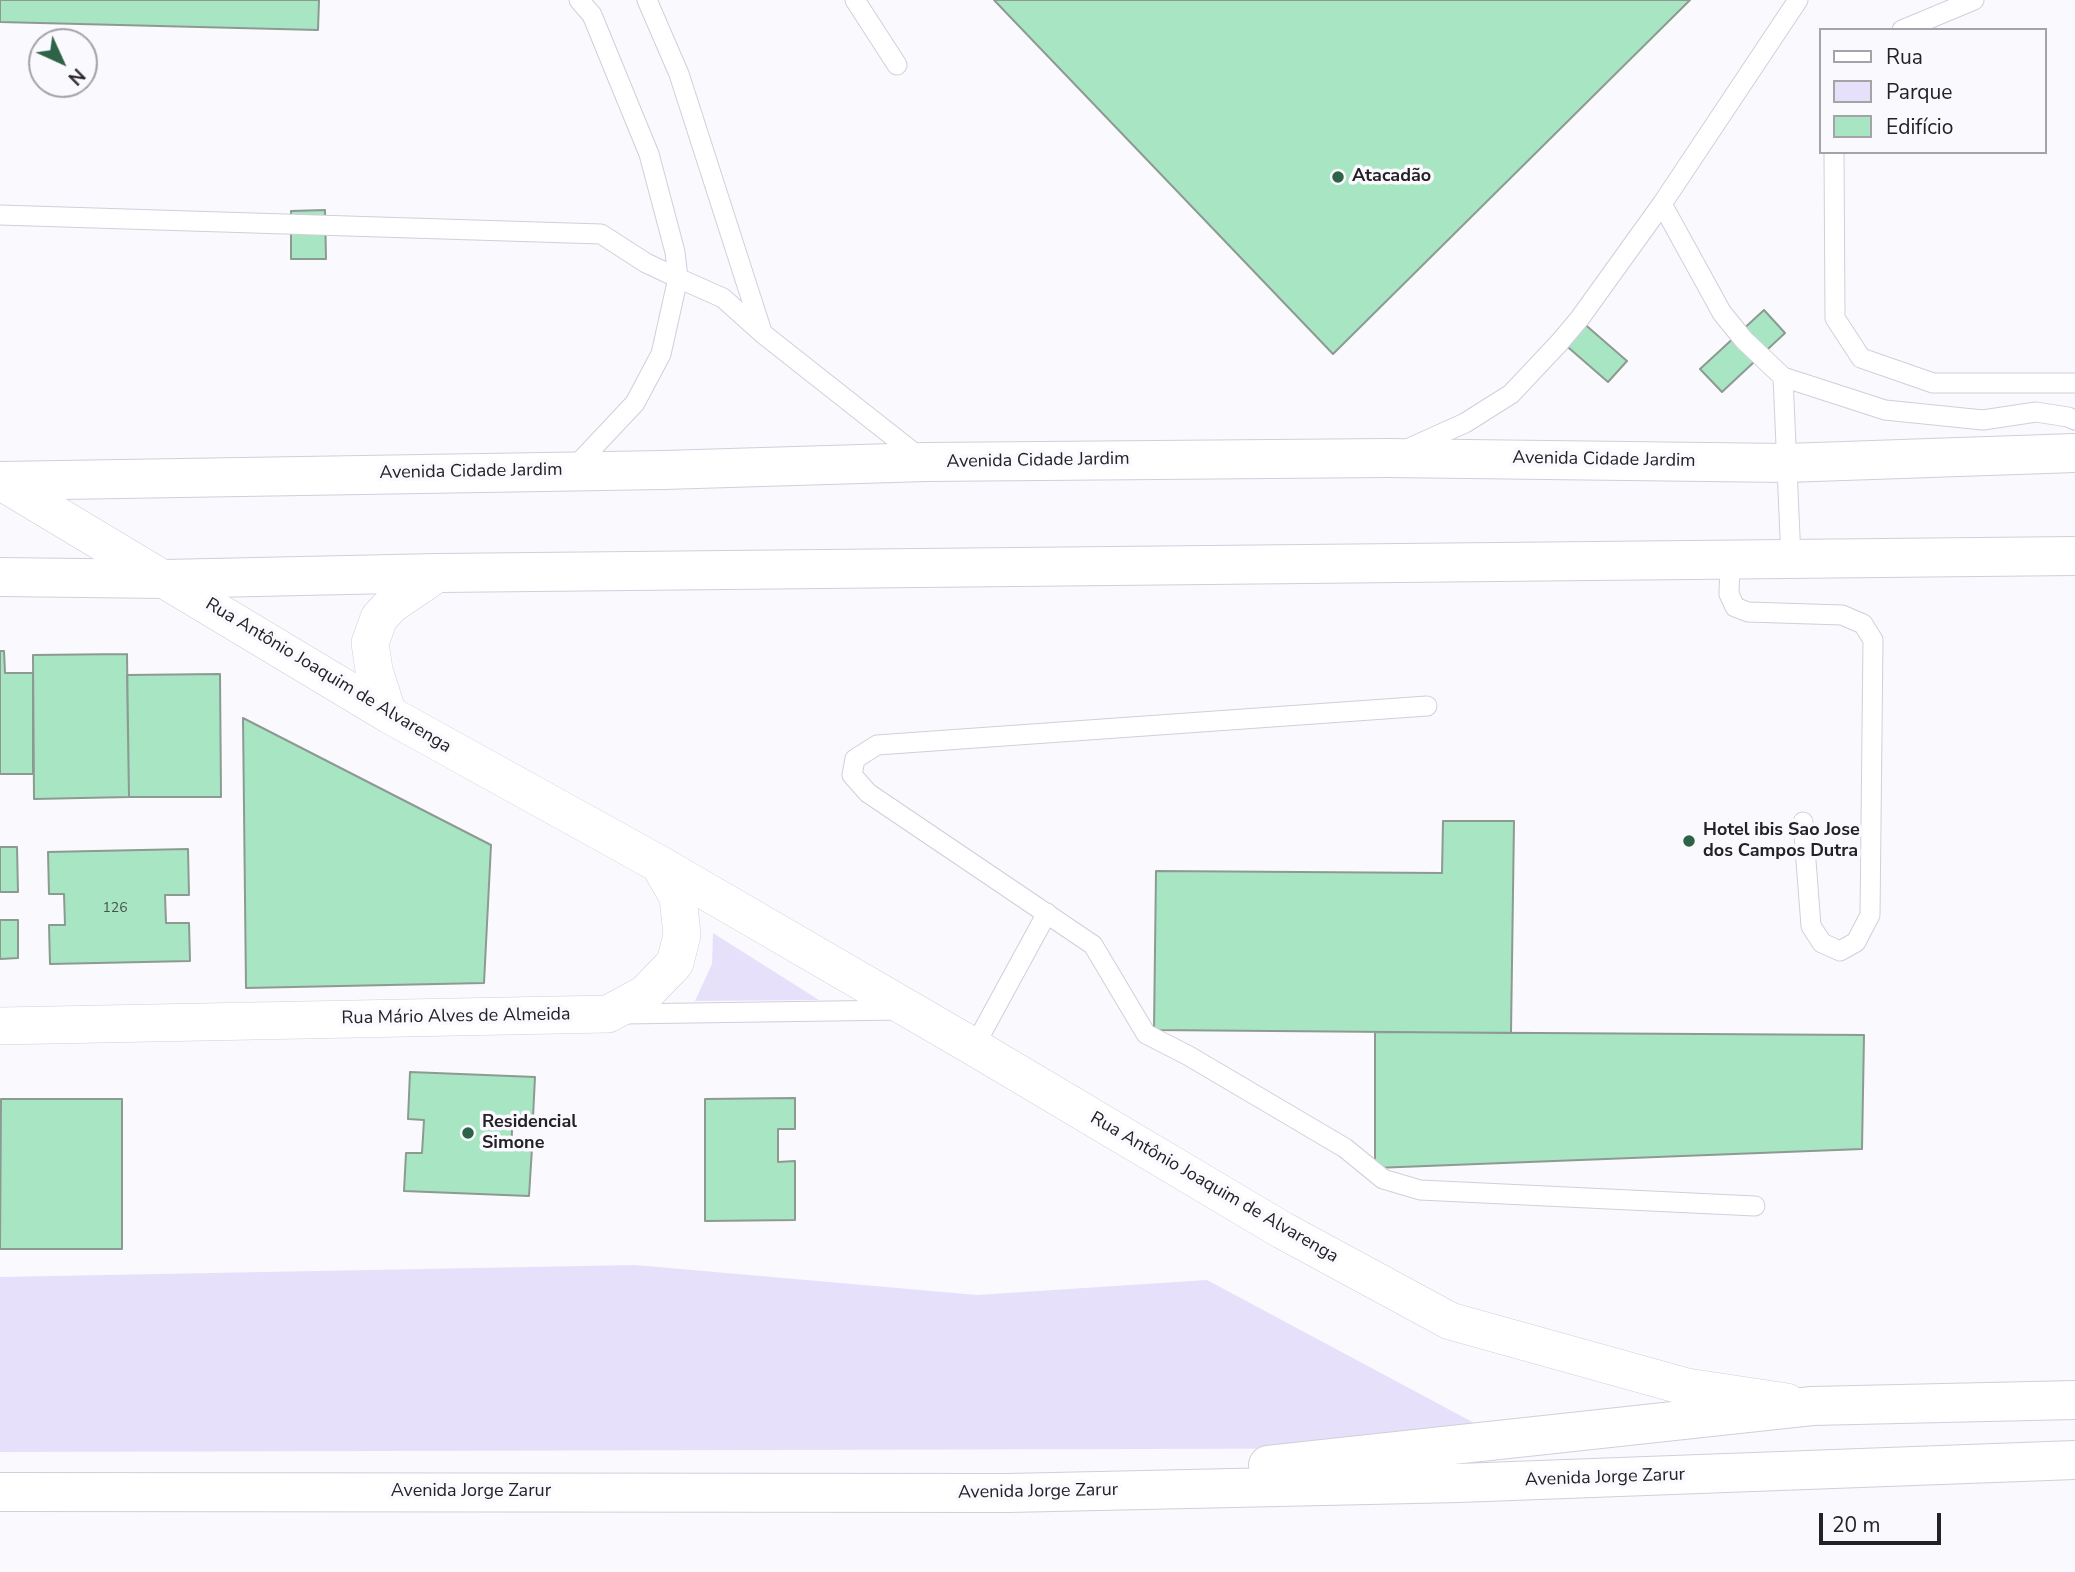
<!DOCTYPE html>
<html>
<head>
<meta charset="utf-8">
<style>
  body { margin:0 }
  #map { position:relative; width:2075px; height:1572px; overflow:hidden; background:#faf9fe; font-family:"Nunito Sans",sans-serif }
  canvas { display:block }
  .legend { position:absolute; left:1819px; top:28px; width:228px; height:126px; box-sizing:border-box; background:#faf9fe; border:2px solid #a4a3a8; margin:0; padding:9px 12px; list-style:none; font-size:21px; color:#242227 }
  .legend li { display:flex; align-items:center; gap:14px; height:35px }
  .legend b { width:35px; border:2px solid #a4a3a8 }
  .north { position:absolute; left:28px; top:28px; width:70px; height:70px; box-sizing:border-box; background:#faf9fe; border:2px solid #a4a3a8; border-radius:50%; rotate:135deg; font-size:19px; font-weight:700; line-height:28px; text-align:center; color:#242227 }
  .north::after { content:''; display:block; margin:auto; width:24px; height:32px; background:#2e6348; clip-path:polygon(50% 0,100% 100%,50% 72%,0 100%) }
  .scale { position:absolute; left:1819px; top:1513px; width:122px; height:32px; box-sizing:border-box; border:4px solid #242227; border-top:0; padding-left:9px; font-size:21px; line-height:24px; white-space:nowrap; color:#242227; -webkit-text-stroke:5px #faf9fe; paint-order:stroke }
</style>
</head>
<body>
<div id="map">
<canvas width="2075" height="1572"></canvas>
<ul class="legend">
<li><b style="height:9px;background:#fff"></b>Rua</li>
<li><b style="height:19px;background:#e7e0fa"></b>Parque</li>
<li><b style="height:19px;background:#a8e6c3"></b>Edifício</li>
</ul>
<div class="north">N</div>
<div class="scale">20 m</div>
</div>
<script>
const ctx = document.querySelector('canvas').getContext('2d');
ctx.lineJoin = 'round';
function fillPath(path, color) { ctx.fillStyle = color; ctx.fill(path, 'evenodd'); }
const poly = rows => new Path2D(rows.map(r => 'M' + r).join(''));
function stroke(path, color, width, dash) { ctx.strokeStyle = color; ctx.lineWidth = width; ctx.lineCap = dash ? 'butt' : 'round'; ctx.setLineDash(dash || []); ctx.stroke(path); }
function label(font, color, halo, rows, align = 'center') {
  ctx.font = font + ' "Nunito Sans",sans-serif'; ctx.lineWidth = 7; ctx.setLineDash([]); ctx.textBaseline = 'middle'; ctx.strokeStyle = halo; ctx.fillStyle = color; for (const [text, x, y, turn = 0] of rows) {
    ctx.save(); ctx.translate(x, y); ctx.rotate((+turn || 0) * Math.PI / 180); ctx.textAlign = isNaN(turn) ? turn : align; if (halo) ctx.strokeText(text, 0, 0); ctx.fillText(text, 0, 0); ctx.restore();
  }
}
fillPath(poly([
  [713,933,819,1000,695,1001,712,964],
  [635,1265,977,1295,1207,1280,1521,1448,0,1452,0,1277]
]), '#e7e0fa');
const building = poly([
  [0,0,319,0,318,30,0,22,0,0],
  [994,0,1690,0,1333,354,994,0],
  [325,210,326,259,291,259,291,211,325,210],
  [1764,310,1785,333,1722,392,1700,369,1764,310],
  [1581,321,1627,361,1608,382,1562,342,1581,321],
  [0,651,4,651,5,673,33,673,33,774,0,774,0,651],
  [127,654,129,797,34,799,33,655,127,654],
  [220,674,221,797,129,797,127,675,220,674],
  [243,718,491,845,484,983,246,988,243,718],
  [1443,821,1514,821,1511,1033,1154,1030,1156,871,1442,873,1443,821],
  [0,847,17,847,18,892,0,892,0,847],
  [188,849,189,895,165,895,166,923,189,923,190,961,50,964,49,925,65,925,64,894,49,894,48,852,188,849],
  [0,920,18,920,18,958,0,959,0,920],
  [1375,1032,1864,1035,1862,1149,1375,1168,1375,1032],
  [410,1072,535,1077,533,1117,513,1116,511,1147,532,1148,529,1196,404,1191,406,1153,422,1153,424,1120,408,1119,410,1072],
  [795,1098,795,1129,778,1129,778,1162,795,1161,795,1220,705,1221,705,1099,795,1098],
  [1,1099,122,1099,122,1249,0,1249,1,1099]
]);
fillPath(building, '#a8e6c3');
stroke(building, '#8d9a92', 2);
const lane = poly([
  [579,0,592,15,649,154,675,252,678,278,723,298,762,333,923,460],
  [647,0,679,74,762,332],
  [855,0,897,65],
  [1902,30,1974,0],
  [1834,152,1835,318,1861,358,1933,383,2075,383],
  [1662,204,1722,313,1744,340,1783,377,1885,410,1983,420,2036,412,2068,417,2075,420],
  [0,215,601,234,646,263,678,278,661,354,635,403,572,470],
  [1783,377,1791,559],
  [1405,450,1465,423,1511,394,1559,343,1580,318,1662,204,1798,0],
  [1730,560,1729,594,1735,607,1748,612,1842,615,1863,624,1873,640,1870,915,1856,942,1840,951,1822,943,1811,926,1803,822],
  [1427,706,877,745,855,759,852,775,868,793,1093,945,1146,1034,1189,1056,1345,1148,1383,1179,1420,1190,1755,1206],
  [623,1014,901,1010],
  [974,1047,1047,913]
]);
const street = poly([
  [0,481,388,714,659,864,974,1047,1282,1230,1450,1321,1687,1387,1787,1402],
  [388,714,374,670,370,643,379,618,391,605,438,573],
  [0,1026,608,1014,645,994,675,963,682,935,678,897,659,864]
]);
const secondary = poly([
  [0,481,664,470,926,462,1387,458,1786,463,2075,453],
  [0,577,165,579,438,573,2075,556]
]);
const highway = poly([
  [1268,1465,1812,1406,2075,1400],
  [0,1492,1008,1493,1459,1483,2075,1460]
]);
stroke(lane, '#d2cedb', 21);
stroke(street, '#d2cedb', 38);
stroke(secondary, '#d2cedb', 40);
stroke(highway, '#d2cedb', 40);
stroke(lane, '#fff', 19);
stroke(street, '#fff', 37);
stroke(secondary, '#fff', 38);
stroke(highway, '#fff', 38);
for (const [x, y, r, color] of [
  [1338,177,7,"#2e6348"],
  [1689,841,7,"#2e6348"],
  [468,1133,7,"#2e6348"]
]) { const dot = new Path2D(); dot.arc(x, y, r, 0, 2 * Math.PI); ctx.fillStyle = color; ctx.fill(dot); stroke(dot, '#faf9fe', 2.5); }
label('14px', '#45534e', null, [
  ["126",115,909]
]);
label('bold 18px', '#242227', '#faf9fe', [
  ["Atacadão",1352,177],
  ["Hotel ibis Sao Jose",1703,831],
  ["dos Campos Dutra",1703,852],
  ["Residencial",482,1123],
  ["Simone",482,1144]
], 'left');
label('18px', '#242227', '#faf9fe', [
  ["Avenida Cidade Jardim",1604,460,1],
  ["Avenida Cidade Jardim",1038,461,-1],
  ["Avenida Cidade Jardim",471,472,-1],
  ["Rua Antônio Joaquim de Alvarenga",328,676,31],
  ["Rua Mário Alves de Almeida",456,1017,-1],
  ["Rua Antônio Joaquim de Alvarenga",1214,1188,30],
  ["Avenida Jorge Zarur",1605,1478,-2],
  ["Avenida Jorge Zarur",471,1492],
  ["Avenida Jorge Zarur",1038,1492,-1]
]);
</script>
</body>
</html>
